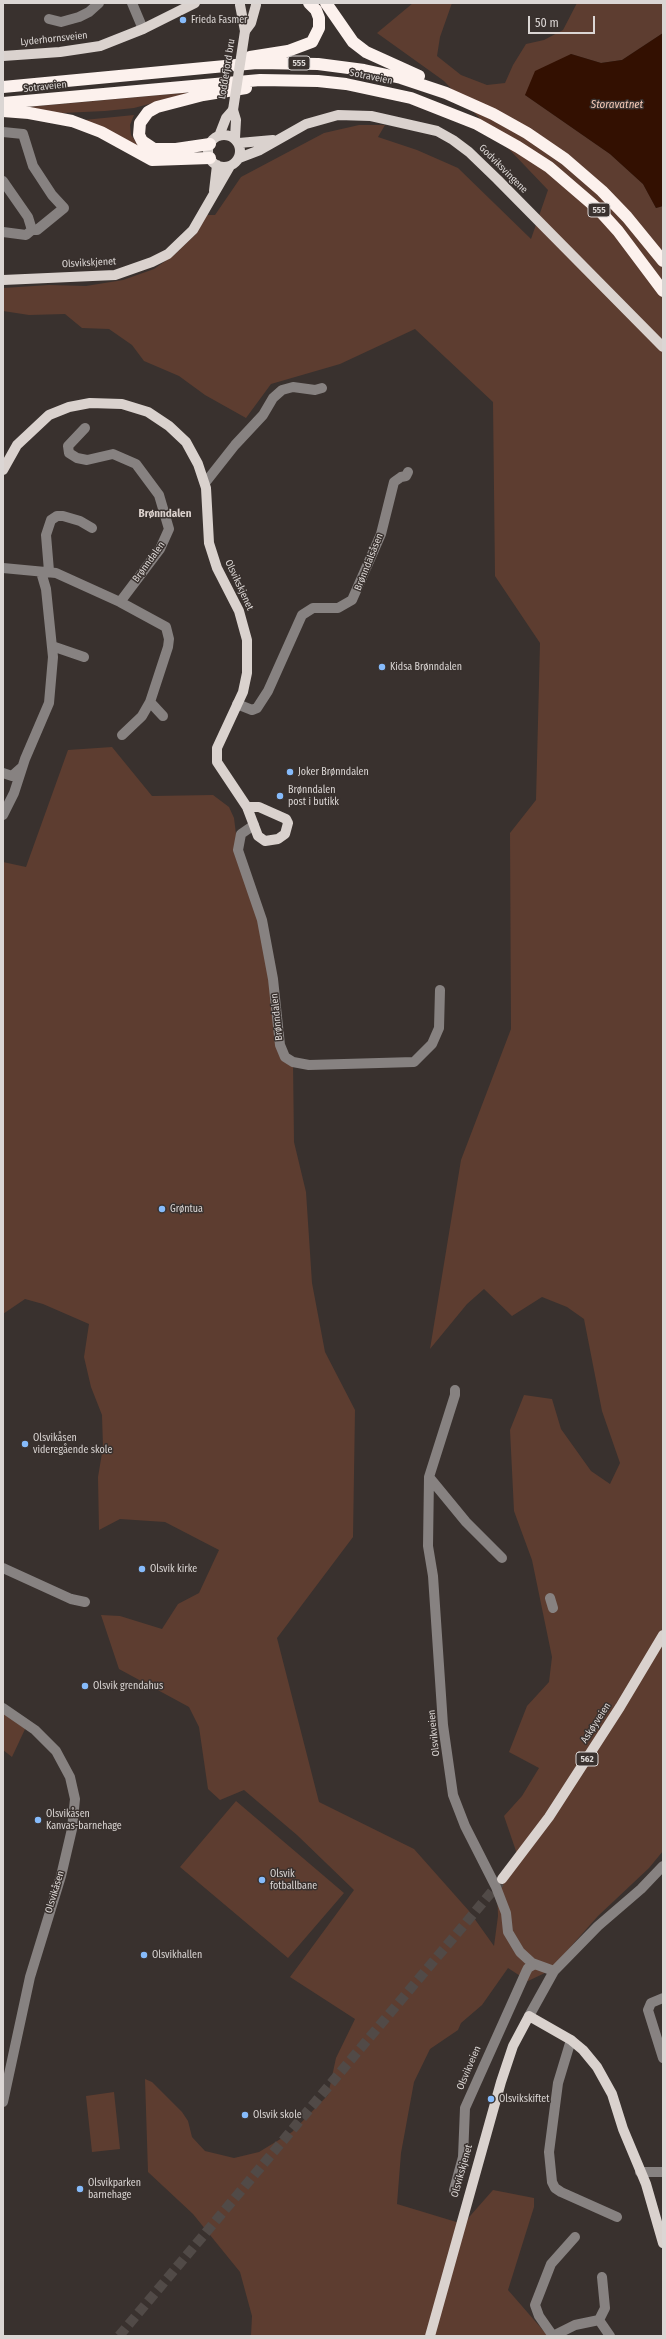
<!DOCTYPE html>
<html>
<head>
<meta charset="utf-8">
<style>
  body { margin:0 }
  #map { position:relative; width:666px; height:2339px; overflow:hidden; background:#39312e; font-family:"Fira Sans Condensed",sans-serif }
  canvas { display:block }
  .frame { position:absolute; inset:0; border:4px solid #dbd6d4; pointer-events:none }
  .scale { position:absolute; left:528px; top:16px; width:67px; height:18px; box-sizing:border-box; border:2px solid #dbd6d4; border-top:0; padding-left:5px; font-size:12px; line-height:14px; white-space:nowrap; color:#dbd6d4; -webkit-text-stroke:3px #39312e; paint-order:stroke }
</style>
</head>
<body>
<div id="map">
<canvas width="666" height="2339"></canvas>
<div class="frame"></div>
<div class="scale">50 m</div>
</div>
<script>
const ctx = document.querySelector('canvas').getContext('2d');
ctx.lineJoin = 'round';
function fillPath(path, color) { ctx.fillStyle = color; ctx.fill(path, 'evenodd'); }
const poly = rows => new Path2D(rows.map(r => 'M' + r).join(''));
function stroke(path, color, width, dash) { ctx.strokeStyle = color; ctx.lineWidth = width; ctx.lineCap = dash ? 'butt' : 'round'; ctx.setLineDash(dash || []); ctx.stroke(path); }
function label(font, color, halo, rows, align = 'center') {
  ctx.font = font + ' "Fira Sans Condensed",sans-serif'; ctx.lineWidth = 3; ctx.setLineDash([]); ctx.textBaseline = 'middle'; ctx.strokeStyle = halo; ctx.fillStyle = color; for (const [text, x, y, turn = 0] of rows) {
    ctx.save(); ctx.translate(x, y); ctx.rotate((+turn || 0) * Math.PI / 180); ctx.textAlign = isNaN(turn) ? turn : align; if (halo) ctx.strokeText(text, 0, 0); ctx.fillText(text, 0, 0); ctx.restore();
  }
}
fillPath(poly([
  [413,3,452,3,440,37,437,56,461,75,487,85,505,83,513,65,526,44,544,40,563,30,577,3,663,3,663,33,622,60,601,63,571,54,525,95,610,154,643,184,656,208,663,206,663,1851,649,1868,598,1916,549,1971,528,1981,508,1968,482,2005,461,2023,458,2030,430,2049,414,2082,401,2153,397,2204,463,2224,493,2190,534,2198,534,2207,508,2290,548,2336,251,2336,252,2316,240,2272,193,2214,148,2172,145,2079,152,2082,182,2112,188,2121,192,2137,205,2151,234,2158,259,2152,292,2132,328,2095,336,2058,355,2019,290,1977,354,1890,297,1835,244,1790,220,1800,208,1789,199,1727,189,1707,119,1669,101,1615,120,1616,162,1629,178,1604,199,1593,219,1550,165,1522,120,1519,99,1530,98,1477,103,1447,102,1415,91,1387,84,1357,89,1324,43,1304,25,1299,3,1314,3,862,26,867,68,750,112,747,152,796,213,795,229,807,234,818,238,850,253,889,280,1045,293,1062,294,1142,306,1192,312,1283,325,1352,355,1410,353,1537,277,1638,319,1802,414,1849,469,1911,494,1946,498,1916,497,1887,517,1854,504,1816,522,1796,539,1768,509,1752,527,1706,549,1682,552,1657,532,1560,514,1511,510,1430,524,1395,552,1399,561,1429,591,1471,610,1484,620,1463,602,1411,584,1319,567,1307,542,1297,512,1316,484,1289,467,1304,430,1349,461,1160,511,1029,510,833,536,800,540,643,495,576,493,402,415,329,340,364,271,384,246,418,205,395,179,376,144,361,132,345,109,329,82,328,65,314,29,315,3,311,3,288,49,285,86,286,123,280,154,269,174,255,196,234,207,215,215,215,241,177,324,133,359,125,385,125,378,137,417,150,458,168,531,239,548,190,444,81,377,33],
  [194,92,134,108,105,111,62,113,17,108],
  [134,115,130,125,131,135,143,152,84,120],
  [3,1710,26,1727,12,1757,3,1750],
  [236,1801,344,1893,288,1958,180,1867],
  [114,2092,120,2149,92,2152,86,2096]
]), '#5d3d30');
fillPath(poly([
  [663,33,663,206,656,208,643,184,610,154,525,95,535,71,571,54,601,63,622,60]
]), '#331001');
stroke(poly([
  [119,2336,500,1882]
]), '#514a47', 10, [10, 5]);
stroke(poly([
  [132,3,143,29],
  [49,19,61,22,79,17,89,12,99,3],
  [3,132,23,134,33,166,52,195,64,208,37,230,32,230],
  [3,181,28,217,32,230,26,235,3,232],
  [85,428,68,446,69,453,77,458,87,460,113,454,136,464,159,495,169,529,160,549,120,602],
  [205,483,235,445,263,415,273,398,282,390,293,387,315,390,322,388],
  [3,568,56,573,120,602,166,627,169,639,168,647,150,702,142,716,122,735],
  [49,571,46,535,51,520,57,516,63,516,80,521,92,528],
  [52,646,84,657],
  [150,702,163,716],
  [237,704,252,710,257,708,268,691,302,615,313,608,338,608,352,600,381,534,394,482,401,477,406,476,408,472],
  [3,773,12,776,21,768],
  [3,815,14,793,25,759,49,703,53,657,46,589,41,572],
  [254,825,241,834,238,850,262,920,273,979,280,1045,285,1057,293,1062,309,1065,414,1062,432,1044,439,1028,440,990],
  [455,1390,455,1395,429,1477,428,1546,433,1576,443,1725,453,1795,465,1826,496,1887,506,1913,508,1932,520,1952,532,1963,554,1971],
  [429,1477,466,1522,502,1558],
  [3,1568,71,1599,85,1602],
  [550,1598,553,1608],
  [3,1708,35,1730,56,1751,70,1777,75,1799,72,1829,61,1876,30,1977,3,2102],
  [663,1998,651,2003,648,2010,663,2058],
  [529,2016,554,1971,598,1926,641,1889,663,1866],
  [571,2040,558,2083,549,2152,552,2182,555,2188,561,2192,617,2217],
  [640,2172,663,2172],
  [454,2190,463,2157,465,2108,526,1972,528,1968,535,1964],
  [599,2320,605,2308,602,2277],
  [553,2336,539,2316,535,2305,551,2264,575,2237],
  [553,2336,575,2325,599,2320,610,2336]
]), '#878281', 10);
stroke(poly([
  [240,5,245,31],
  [245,31,251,23,256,5],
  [3,56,60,52,100,46,143,29,195,3],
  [233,110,236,120,235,138],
  '208 151a16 16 0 1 1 32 0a16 16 0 1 1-32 0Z',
  [219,136,226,118,233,110],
  [239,143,273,140],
  [239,158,260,150,306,124,338,115,371,116,437,131,453,140,469,152,497,179,663,347],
  [214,191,217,165],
  [3,280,115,275,152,262,168,254,193,230,230,166],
  [3,470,17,445,49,415,69,407,90,403,122,404,148,412,169,426,186,442,198,464,206,488,209,543,217,568,239,611,247,640,247,673,243,692,217,748,217,762,247,807,258,836,265,841,278,839,285,834,288,823,286,819,259,807,247,807],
  [502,1879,549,1817,620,1707,663,1635],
  [430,2336,501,2082,513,2046,529,2016,571,2040,583,2050,597,2067,612,2094,623,2129,646,2184,663,2243]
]), '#dad2ce', 10);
stroke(poly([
  [326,3,353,42,366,52,419,76],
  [250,57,288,51,312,42,319,28,319,18,316,10,309,3],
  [3,87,257,63,318,64,364,70,401,78,446,93,493,114,527,133,565,159,602,191,627,217,663,261],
  [3,103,260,80,318,81,346,84,411,98,477,124,518,147,549,167,599,210,618,231,663,291],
  [3,111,29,113,72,121,101,132,152,160,210,158],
  [210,144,176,149,154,149,142,141,139,135,140,123,148,112,157,107,203,95,246,88]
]), '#fcf1ed', 12);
stroke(poly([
  [233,110,245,31]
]), '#dad2ce', 10);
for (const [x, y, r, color] of [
  [183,20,4,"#86bbfb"],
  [382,667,4,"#86bbfb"],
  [290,772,4,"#86bbfb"],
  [280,796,4,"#86bbfb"],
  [162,1209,4,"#86bbfb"],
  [25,1444,4,"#86bbfb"],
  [142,1569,4,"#86bbfb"],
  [85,1686,4,"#86bbfb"],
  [38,1820,4,"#86bbfb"],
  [262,1880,4,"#86bbfb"],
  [144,1955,4,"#86bbfb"],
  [491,2099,4,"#86bbfb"],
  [245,2115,4,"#86bbfb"],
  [80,2189,4,"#86bbfb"]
]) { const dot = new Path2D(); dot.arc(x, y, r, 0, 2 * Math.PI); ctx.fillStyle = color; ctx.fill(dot); stroke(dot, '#39312e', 1.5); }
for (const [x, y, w] of [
  [299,63,22],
  [599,210,22],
  [587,1759,22]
]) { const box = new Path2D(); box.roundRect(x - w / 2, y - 7, w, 14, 3); ctx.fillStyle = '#39312e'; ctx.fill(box); stroke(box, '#dbd6d4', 1); }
label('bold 9px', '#dbd6d4', null, [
  ["555",299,63],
  ["555",599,210],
  ["562",587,1759]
]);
label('10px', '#dbd6d4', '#39312e', [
  ["Frieda Fasmer",191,20],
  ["Kidsa Brønndalen",390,667],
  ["Joker Brønndalen",298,772],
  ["Brønndalen",288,790],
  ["post i butikk",288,802],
  ["Grøntua",170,1209],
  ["Olsvikåsen",33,1438],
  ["videregående skole",33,1450],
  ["Olsvik kirke",150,1569],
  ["Olsvik grendahus",93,1686],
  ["Olsvikåsen",46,1814],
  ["Kanvas-barnehage",46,1826],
  ["Olsvik",270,1874],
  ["fotballbane",270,1886],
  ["Olsvikhallen",152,1955],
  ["Olsvikskiftet",499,2099],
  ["Olsvik skole",253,2115],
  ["Olsvikparken",88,2183],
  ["barnehage",88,2195]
], 'left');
label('10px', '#dbd6d4', '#39312e', [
  ["Lyderhornsveien",54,39,-6],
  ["Loddefjord bru",227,69,-81],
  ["Sotraveien",371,77,11],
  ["Sotraveien",45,87,-6],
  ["Godviksvingene",503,169,45],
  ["Olsvikskjenet",89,263,-3],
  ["Brønndalen",149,562,-54],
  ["Brønndalsåsen",369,562,-68],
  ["Olsvikskjenet",239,585,65],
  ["Brønndalen",277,1017,-96],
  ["Askøyveien",596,1723,-57],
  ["Olsvikveien",434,1733,-96],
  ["Olsvikåsen",55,1892,-73],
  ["Olsvikveien",469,2068,-67],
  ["Olsvikskjenet",462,2171,-74]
]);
label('italic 11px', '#f5c9b7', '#39312e', [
  ["Storavatnet",617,105]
]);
label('bold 11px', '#dad0cc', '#39312e', [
  ["Brønndalen",165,514]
]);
</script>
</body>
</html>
